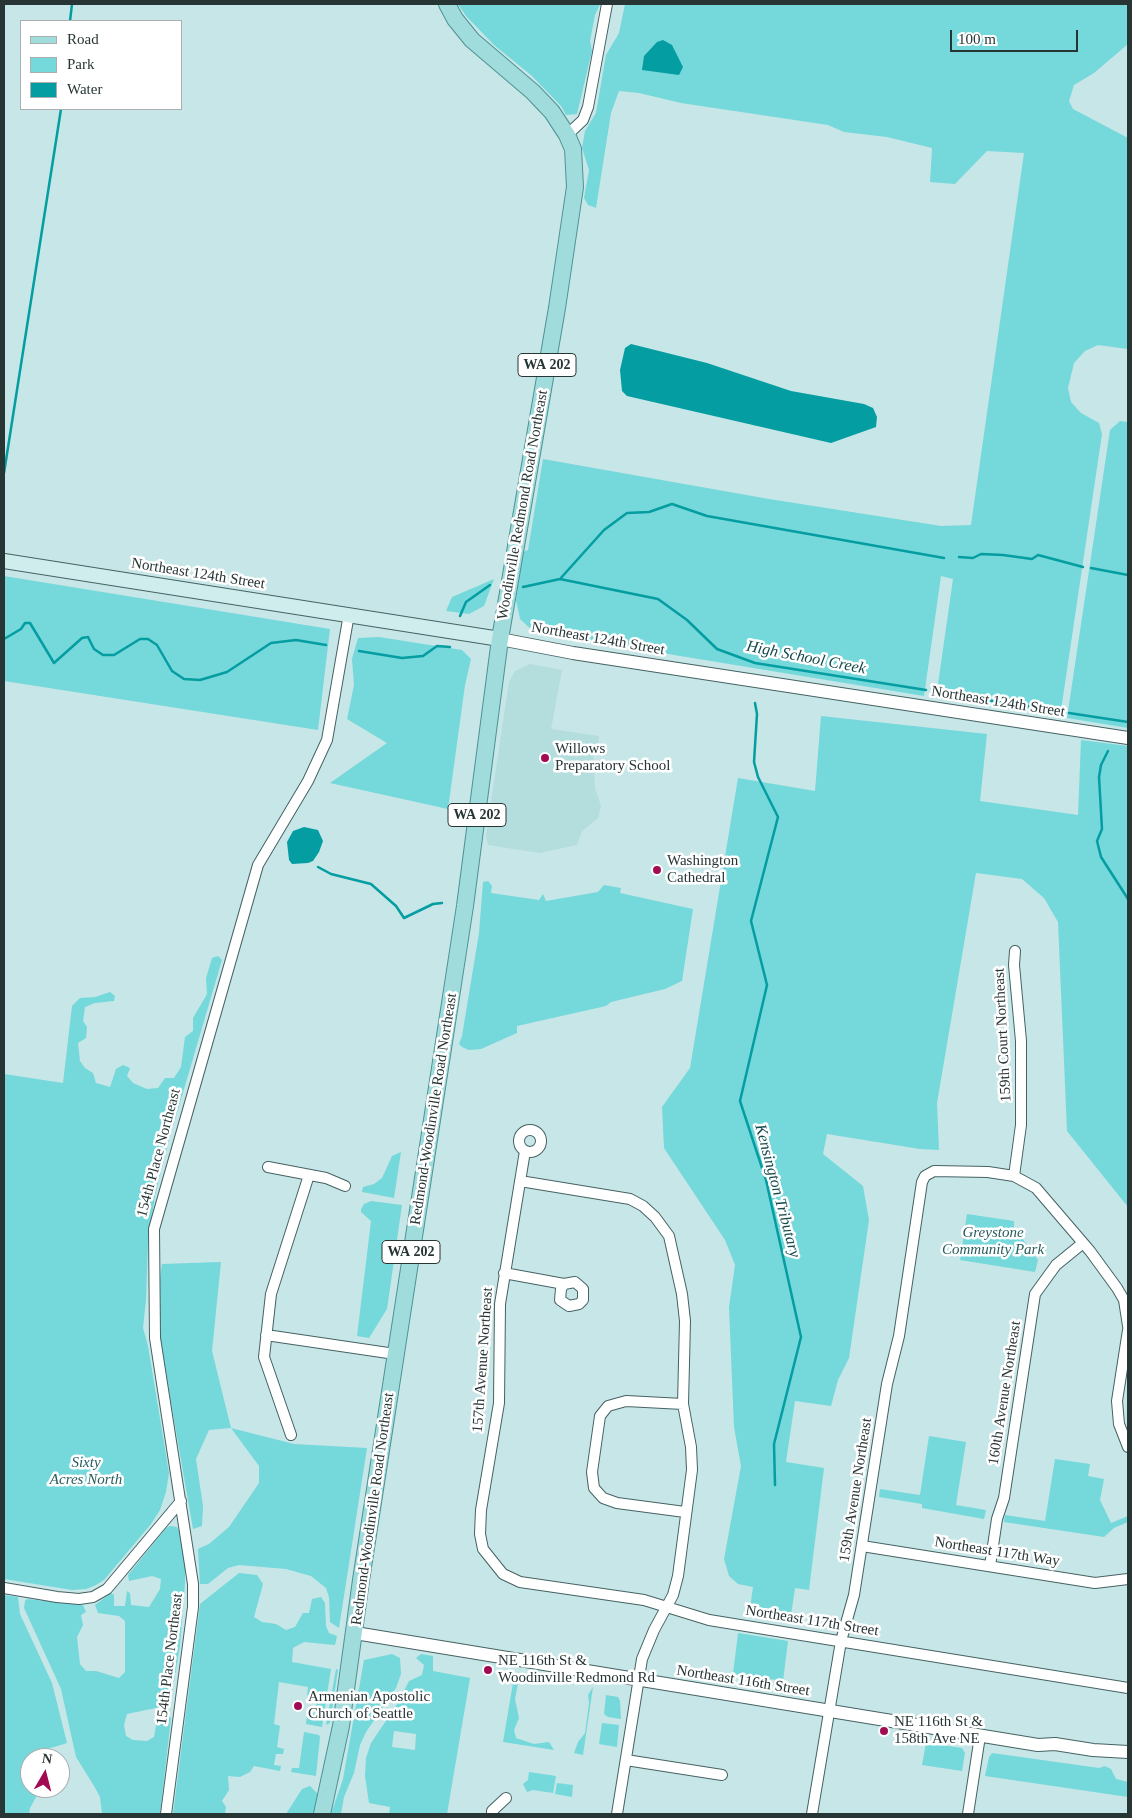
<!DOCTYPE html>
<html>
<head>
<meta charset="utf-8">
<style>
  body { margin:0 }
  #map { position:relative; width:1132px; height:1818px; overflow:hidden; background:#c7e6e7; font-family:"Times New Roman",serif }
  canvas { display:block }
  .frame { position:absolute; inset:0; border:5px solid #283535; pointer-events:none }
  .legend { position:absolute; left:20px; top:20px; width:162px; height:90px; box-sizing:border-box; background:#fff; border:1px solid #a9aeae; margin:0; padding:6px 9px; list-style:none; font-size:15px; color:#283535 }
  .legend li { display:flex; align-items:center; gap:10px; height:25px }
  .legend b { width:25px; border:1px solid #a9aeae }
  .north { position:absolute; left:20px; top:1748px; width:50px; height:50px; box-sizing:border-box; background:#fff; border:1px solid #a9aeae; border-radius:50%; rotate:8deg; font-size:14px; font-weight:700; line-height:20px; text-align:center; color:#283535 }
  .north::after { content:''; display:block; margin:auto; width:18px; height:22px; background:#a00b52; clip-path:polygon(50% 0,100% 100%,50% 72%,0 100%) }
  .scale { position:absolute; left:950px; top:30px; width:128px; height:22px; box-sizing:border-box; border:2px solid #283535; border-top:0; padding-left:6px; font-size:15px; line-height:18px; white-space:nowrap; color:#283535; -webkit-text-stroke:4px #fff; paint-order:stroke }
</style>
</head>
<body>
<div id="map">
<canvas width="1132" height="1818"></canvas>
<div class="frame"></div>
<ul class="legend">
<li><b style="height:6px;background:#a1dcdd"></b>Road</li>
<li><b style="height:14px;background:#75d8db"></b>Park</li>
<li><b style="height:14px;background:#049da1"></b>Water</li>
</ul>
<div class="north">N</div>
<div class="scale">100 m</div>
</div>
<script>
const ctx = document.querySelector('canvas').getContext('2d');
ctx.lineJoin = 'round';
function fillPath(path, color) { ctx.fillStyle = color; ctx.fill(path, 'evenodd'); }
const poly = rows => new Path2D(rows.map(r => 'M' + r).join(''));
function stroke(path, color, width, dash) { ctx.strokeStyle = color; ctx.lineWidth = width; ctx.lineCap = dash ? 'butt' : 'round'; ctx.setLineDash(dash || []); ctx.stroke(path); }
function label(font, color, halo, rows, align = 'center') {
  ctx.font = font + ' "Times New Roman",serif'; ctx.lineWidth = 5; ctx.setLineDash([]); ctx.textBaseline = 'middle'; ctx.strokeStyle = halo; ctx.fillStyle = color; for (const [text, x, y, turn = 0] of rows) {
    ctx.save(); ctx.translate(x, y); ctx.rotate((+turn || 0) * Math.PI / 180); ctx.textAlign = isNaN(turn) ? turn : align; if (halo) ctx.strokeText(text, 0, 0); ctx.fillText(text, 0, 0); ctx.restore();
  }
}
fillPath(poly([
  [530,664,562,670,551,729,599,736,598,748,593,750,595,788,601,806,598,818,582,831,577,845,540,853,488,845,486,835,509,682,515,671]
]), '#b4ddde');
fillPath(poly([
  [458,4,600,4,595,15,590,41,592,51,577,114,566,115,561,106,532,76,494,45,466,16],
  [625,4,1128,4,1128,44,1094,73,1074,85,1069,101,1073,109,1128,138,1128,349,1098,345,1085,351,1074,363,1068,388,1071,402,1081,413,1099,423,1102,434,1060,717,936,698,953,579,941,576,924,696,534,632,520,619,516,600,523,552,528,550,543,459,769,499,941,526,971,525,1024,153,987,151,955,184,930,182,932,148,887,137,844,132,828,125,681,103,639,93,619,91,611,113,596,208,588,205,584,198,589,170,582,148,585,131,596,113,606,55,619,33],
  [1120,421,1128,422,1128,728,1067,718,1110,430],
  [4,576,330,629,318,730,4,681],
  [494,579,484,606,469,614,446,611,452,597],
  [379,637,462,650,471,659,465,685,448,809,330,783,387,743,347,719,354,685,352,659,358,638],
  [821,716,987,734,980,801,1078,815,1081,740,1128,746,1128,1207,1067,1131,1058,922,1044,898,1022,879,976,873,937,1103,939,1150,920,1149,827,1134,823,1154,863,1186,869,1220,849,1358,838,1380,831,1406,795,1401,786,1462,824,1468,809,1590,795,1588,790,1622,749,1616,753,1587,738,1584,729,1576,724,1559,741,1466,734,1427,729,1307,735,1265,725,1240,664,1148,662,1107,690,1068,738,778,815,791],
  [488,881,492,886,491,893,539,900,543,894,546,901,598,892,604,885,621,888,620,893,693,909,682,981,665,989,611,1002,606,1006,517,1026,517,1033,481,1049,469,1050,462,1047,459,1044,462,1036,479,933,483,882],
  [218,956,222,960,169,1140,155,1196,148,1242,146,1300,143,1328,148,1346,169,1473,166,1492,160,1510,151,1524,104,1580,96,1585,86,1589,72,1590,4,1579,4,1074,63,1083,72,1006,80,998,95,997,110,992,115,996,114,1001,95,1003,85,1007,83,1021,87,1027,86,1038,78,1043,80,1061,85,1068,93,1073,96,1083,110,1087,116,1069,123,1065,130,1068,127,1076,133,1083,147,1089,158,1088,165,1078,174,1078,181,1067,185,1037,193,1031,193,1018,207,994,206,978,212,958],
  [401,1152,394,1198,362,1192,363,1187,374,1184,382,1178,392,1156],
  [371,1201,402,1205,387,1309,369,1338,357,1336,371,1221,361,1212,361,1209,364,1204],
  [967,1214,1014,1221,1014,1227,1038,1260,1035,1272,960,1260],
  [221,1262,212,1351,231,1428,294,1444,367,1448,339,1628,330,1622,329,1597,326,1588,311,1576,286,1569,239,1565,228,1568,208,1584,200,1584,198,1549,209,1544,229,1527,259,1483,259,1466,231,1428,209,1430,196,1459,203,1506,202,1526,193,1529,161,1345,159,1283,162,1264],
  [929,1436,966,1442,956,1505,986,1510,984,1519,922,1508,922,1504,879,1497,880,1489,920,1495],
  [1055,1459,1090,1464,1088,1476,1104,1479,1100,1500,1111,1523,1128,1516,1128,1522,1114,1528,1104,1537,1004,1522,1005,1515,1045,1521],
  [170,1526,177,1527,180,1532,185,1561,185,1583,180,1646,170,1705,127,1714,124,1725,126,1736,133,1740,147,1741,154,1737,158,1715,167,1713,171,1718,160,1814,102,1814,100,1797,94,1786,76,1757,61,1689,24,1608,25,1601,27,1599,83,1605,86,1612,81,1615,83,1625,77,1637,80,1664,86,1671,96,1671,119,1678,125,1672,125,1621,119,1616,98,1613,95,1605,111,1593,114,1595,114,1606,125,1606,127,1591,130,1593,131,1605,149,1607,160,1589,161,1579,152,1576,129,1581,128,1575,166,1528],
  [239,1573,257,1575,263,1584,254,1617,262,1622,276,1624,286,1630,295,1627,303,1613,309,1613,312,1599,321,1597,325,1603,326,1626,329,1633,337,1636,335,1645,304,1642,293,1648,292,1662,331,1669,322,1727,306,1724,307,1716,312,1716,317,1708,315,1698,307,1695,308,1687,279,1682,274,1724,280,1726,277,1747,284,1749,283,1754,276,1754,274,1765,281,1766,280,1771,254,1766,250,1772,240,1777,228,1776,229,1790,222,1801,226,1807,225,1814,173,1814,200,1604],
  [4,1595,18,1597,20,1614,52,1683,67,1743,41,1751,43,1758,30,1758,30,1788,41,1788,30,1808,29,1814,4,1814],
  [738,1633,788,1641,783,1681,733,1674],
  [392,1654,400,1658,401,1674,396,1688,366,1732,360,1745,354,1773,344,1797,341,1814,331,1814,343,1779,364,1660],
  [421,1654,433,1656,433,1671,470,1678,447,1814,389,1814,390,1807,369,1803,365,1776,366,1758,371,1743,398,1703,409,1681,422,1675,424,1665,416,1658],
  [394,1731,416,1734,415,1750,392,1747],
  [336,1669,338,1670,330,1723,326,1725],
  [514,1677,519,1678,515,1699,519,1718,514,1730,516,1738,534,1744,549,1742,554,1750,503,1742],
  [593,1687,583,1755,574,1753,578,1742,585,1733,589,1703,588,1695],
  [606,1695,618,1697,620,1701,621,1719,608,1717,604,1714],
  [602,1723,619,1725,617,1747,599,1744],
  [304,1732,319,1735,320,1737,316,1776,291,1772,292,1768,299,1768],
  [926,1743,962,1748,965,1753,962,1771,922,1765],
  [992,1753,1099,1768,1105,1766,1111,1769,1116,1779,1128,1782,1128,1797,985,1776,989,1757],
  [529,1772,556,1776,553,1793,533,1790,527,1792,523,1784,528,1780],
  [557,1783,573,1785,572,1797,555,1794],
  [310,1786,318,1794,314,1814,286,1814,302,1789]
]), '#75d8db');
fillPath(poly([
  [663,40,672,45,683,67,679,75,642,70,644,56,657,42],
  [631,344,707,363,791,391,864,404,873,408,877,417,876,427,831,443,627,396,622,391,620,370,625,348],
  [304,827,318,830,323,841,319,852,313,861,308,863,292,864,289,860,287,842,293,831]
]), '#049da1');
stroke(poly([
  [70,21,72,4],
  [4,473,61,109],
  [959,557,973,558,981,554,1003,555,1032,559,1038,555,1083,567],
  [1091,568,1128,575],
  [560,579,604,530,627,513,649,512,672,504,707,516,944,558],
  [523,587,560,579,658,599,687,620,717,649,755,663,926,690],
  [460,616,466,602,490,585],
  [4,639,21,629,25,623,30,623,54,663,82,638,88,637,94,649,103,655,114,655,140,639,148,639,157,645,172,671,184,679,200,680,227,672,271,643,296,640,326,645],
  [359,651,402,658,423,656,437,646,450,647],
  [943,693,1056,711],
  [755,703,757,714,754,762,758,777,778,817,751,921,767,985,740,1101,766,1180,801,1337,774,1444,775,1485],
  [1069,713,1128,722],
  [1108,751,1101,765,1099,777,1102,829,1097,841,1101,857,1128,899],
  [318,867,331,874,371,884,396,906,404,918,433,904,442,903]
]), '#049da1', 2.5);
const minor = poly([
  [567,135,583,120,588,107,607,4],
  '519 1141a11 11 0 1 1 22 0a11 11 0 1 1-22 0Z',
  [525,1151,500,1304,499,1403,481,1510,480,1534,483,1549,503,1574,520,1582,644,1600,709,1620,1128,1688],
  [268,1167,326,1178,345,1186],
  [1014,1176,1021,1125,1021,1041,1014,965,1015,951],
  [520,1181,630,1199,643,1206,655,1217,669,1236,682,1294,685,1321,683,1404,691,1447,692,1470,678,1576,673,1595,654,1630,642,1659,617,1814],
  [504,1273,564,1284,575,1282,583,1289,583,1300,579,1304,569,1306,560,1300,561,1289,564,1284],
  [1128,1330,1117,1401,1119,1424,1128,1447],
  [266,1335,395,1354],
  [683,1404,626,1401,608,1406,600,1416,592,1472,594,1488,603,1498,617,1503,685,1512],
  [291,1435,264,1357,271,1294,309,1175],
  [862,1546,1095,1583,1128,1579],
  [990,1566,997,1519,1004,1498,1035,1294,1056,1265,1083,1243],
  [4,1588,57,1597,79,1599,93,1597,107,1589,181,1501],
  [626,1760,722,1775],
  [166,1814,193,1607,193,1584,155,1338,154,1229,258,865,308,781,327,740,349,614],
  [492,1814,492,1811,506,1798],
  [812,1814,841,1641,854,1595,887,1384,899,1336,922,1182,925,1176,934,1171,988,1172,1014,1176,1036,1188,1090,1251,1117,1288,1124,1300,1128,1326],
  [968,1814,980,1736]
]);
const tertiary = poly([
  [500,639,573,653,1128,738],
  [355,1633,1038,1745,1055,1744,1093,1750,1128,1752]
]);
const secondary = poly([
  [4,561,500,639]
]);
const primary = poly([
  [322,1814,341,1726,361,1580,465,906,500,639,557,308,575,187,573,149,567,135,552,112,533,92,472,40,455,19,447,4]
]);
stroke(minor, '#466263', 12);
stroke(tertiary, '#466263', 14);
stroke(secondary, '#466263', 16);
stroke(primary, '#4e9294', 18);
stroke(minor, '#fff', 10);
stroke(tertiary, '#fff', 12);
stroke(secondary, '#d0edee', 14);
stroke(primary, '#a1dcdd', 16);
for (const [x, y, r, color] of [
  [545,758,5,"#a00b52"],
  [657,870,5,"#a00b52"],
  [488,1670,5,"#a00b52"],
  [298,1706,5,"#a00b52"],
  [884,1731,5,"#a00b52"]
]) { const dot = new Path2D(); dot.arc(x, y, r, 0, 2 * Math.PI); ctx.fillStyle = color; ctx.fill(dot); stroke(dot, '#fff', 2); }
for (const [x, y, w] of [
  [547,365,58],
  [477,815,58],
  [411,1252,58]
]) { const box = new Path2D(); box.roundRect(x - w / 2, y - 11.5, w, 23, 4); ctx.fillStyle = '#fff'; ctx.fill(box); stroke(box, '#283535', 1); }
label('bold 14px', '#283535', null, [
  ["WA 202",547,365],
  ["WA 202",477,815],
  ["WA 202",411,1252]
]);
label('15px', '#283535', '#fff', [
  ["Woodinville Redmond Road Northeast",523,505,-80],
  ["Northeast 124th Street",198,574,9],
  ["Northeast 124th Street",598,639,10],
  ["Northeast 124th Street",998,702,9],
  ["159th Court Northeast",1003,1035,-93],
  ["Redmond-Woodinville Road Northeast",434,1109,-81],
  ["154th Place Northeast",159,1153,-75],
  ["157th Avenue Northeast",483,1360,-86],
  ["160th Avenue Northeast",1005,1393,-81],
  ["159th Avenue Northeast",856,1490,-81],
  ["Redmond-Woodinville Road Northeast",373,1509,-82],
  ["Northeast 117th Way",997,1552,9],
  ["Northeast 117th Street",812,1621,9],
  ["154th Place Northeast",170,1659,-83],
  ["Northeast 116th Street",743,1681,9]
]);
label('15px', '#283535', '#fff', [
  ["Willows",555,749],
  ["Preparatory School",555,766],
  ["Washington",667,861],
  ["Cathedral",667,878],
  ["NE 116th St &",498,1661],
  ["Woodinville Redmond Rd",498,1678],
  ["Armenian Apostolic",308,1697],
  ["Church of Seattle",308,1714],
  ["NE 116th St &",894,1722],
  ["158th Ave NE",894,1739]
], 'left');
label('italic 15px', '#285c5d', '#fff', [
  ["Greystone",993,1233],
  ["Community Park",993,1250],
  ["Sixty",86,1463],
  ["Acres North",86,1480]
]);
label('italic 16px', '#154a4c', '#fff', [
  ["High School Creek",806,658,11],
  ["Kensington Tributary",777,1191,75]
]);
</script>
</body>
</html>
